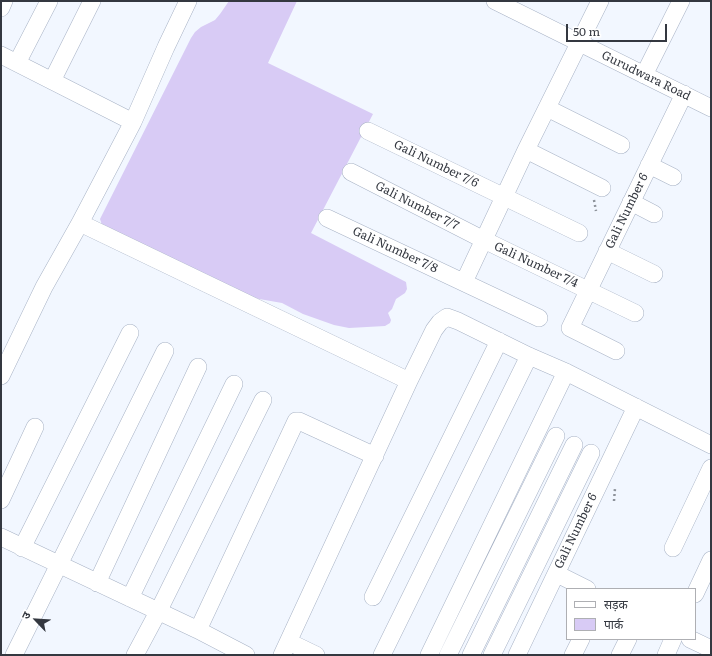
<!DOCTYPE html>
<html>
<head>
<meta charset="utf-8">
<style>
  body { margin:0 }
  #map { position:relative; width:712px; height:656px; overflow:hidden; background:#f2f7ff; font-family:Literata,"Noto Sans Devanagari",serif }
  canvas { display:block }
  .frame { position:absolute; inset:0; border:2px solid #343840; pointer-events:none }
  .legend { position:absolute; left:566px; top:588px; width:130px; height:52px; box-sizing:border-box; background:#fff; border:1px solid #aeafb3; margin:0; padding:5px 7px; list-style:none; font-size:12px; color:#343840 }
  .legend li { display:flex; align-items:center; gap:8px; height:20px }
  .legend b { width:20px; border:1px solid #aeafb3 }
  .north { position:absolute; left:16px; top:600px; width:40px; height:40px; -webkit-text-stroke:3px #fff; paint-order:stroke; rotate:295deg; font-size:11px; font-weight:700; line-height:16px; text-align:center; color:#343840 }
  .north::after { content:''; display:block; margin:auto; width:14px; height:18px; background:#343840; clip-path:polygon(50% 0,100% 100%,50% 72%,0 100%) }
  .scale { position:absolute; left:566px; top:24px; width:101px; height:18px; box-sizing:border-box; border:2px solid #343840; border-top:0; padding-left:5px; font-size:12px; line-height:14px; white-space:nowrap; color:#343840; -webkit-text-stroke:3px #fff; paint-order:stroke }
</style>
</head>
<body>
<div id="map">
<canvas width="712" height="656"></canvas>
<div class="frame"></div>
<ul class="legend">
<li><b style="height:5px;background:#fff"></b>सड़क</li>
<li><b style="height:11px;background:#d8cbf5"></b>पार्क</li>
</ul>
<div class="north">उ</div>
<div class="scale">50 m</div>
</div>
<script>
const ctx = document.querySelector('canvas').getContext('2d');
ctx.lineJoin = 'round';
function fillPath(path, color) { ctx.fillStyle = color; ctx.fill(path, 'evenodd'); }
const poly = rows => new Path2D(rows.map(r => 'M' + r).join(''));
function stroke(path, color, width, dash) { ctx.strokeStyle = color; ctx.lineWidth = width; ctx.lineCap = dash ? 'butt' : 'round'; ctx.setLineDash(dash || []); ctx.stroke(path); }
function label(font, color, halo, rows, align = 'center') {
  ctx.font = font + ' Literata,serif'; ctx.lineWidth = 3; ctx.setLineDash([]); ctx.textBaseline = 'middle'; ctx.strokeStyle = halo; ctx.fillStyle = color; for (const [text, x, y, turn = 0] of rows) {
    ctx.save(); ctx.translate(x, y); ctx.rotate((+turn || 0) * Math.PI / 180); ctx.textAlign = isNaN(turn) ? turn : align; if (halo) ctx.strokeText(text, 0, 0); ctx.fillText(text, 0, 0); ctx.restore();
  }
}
fillPath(poly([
  [229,1,297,1,268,63,373,114,311,233,406,282,407,289,405,293,396,299,392,309,388,313,391,320,390,323,385,326,349,328,334,325,303,314,282,303,248,297,102,225,100,219,191,38,195,32,201,27,215,20,220,14]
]), '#d8cbf5');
const minor = poly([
  [495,1,711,108],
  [1,8,4,1],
  [1,55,133,122],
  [17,63,49,1],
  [644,75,681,1],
  [52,81,92,1],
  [547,108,621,145],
  [368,131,579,233],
  [526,150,602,188],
  [649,165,673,177],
  [351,172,484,240,635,313],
  [631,202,654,214],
  [327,218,539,318],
  [80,223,409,381],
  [607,251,654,274],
  [464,282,526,150,600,1],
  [616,351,570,328,684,94],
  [1,376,44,287,80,223,133,122,166,47,188,1],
  [1,500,35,427],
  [1,537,198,630,246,655],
  [22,548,130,333],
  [673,548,711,468],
  [561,576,587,589],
  [97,583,198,367],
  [695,594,711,560],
  [373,597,499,341],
  [130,598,234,384],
  [198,630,296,421,299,421,375,456],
  [690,639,711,649],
  [289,642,316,655],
  [14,655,165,351],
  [135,655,158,612,263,400],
  [282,655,409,381,434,330,440,322,447,317,458,321,529,356,566,372,711,445],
  [382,655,529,356],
  [429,655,566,372],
  [448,655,556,436],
  [471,655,574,445],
  [492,655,591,453],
  [517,655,636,407],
  [573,655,581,639],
  [620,655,628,639],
  [666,655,673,639]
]);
stroke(minor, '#a7b2c5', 18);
stroke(poly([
  [594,200,596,211],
  [614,501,615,488]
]), '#8d929a', 2.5, [2, 3]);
stroke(minor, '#fff', 17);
label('12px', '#343840', '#fff', [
  ["Gurudwara Road",646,76,26],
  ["Gali Number 7/6",436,164,26],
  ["Gali Number 7/7",417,206,27],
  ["Gali Number 6",627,211,-64],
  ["Gali Number 7/8",395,250,25],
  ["Gali Number 7/4",536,265,25],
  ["Gali Number 6",576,531,-64]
]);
</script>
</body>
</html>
